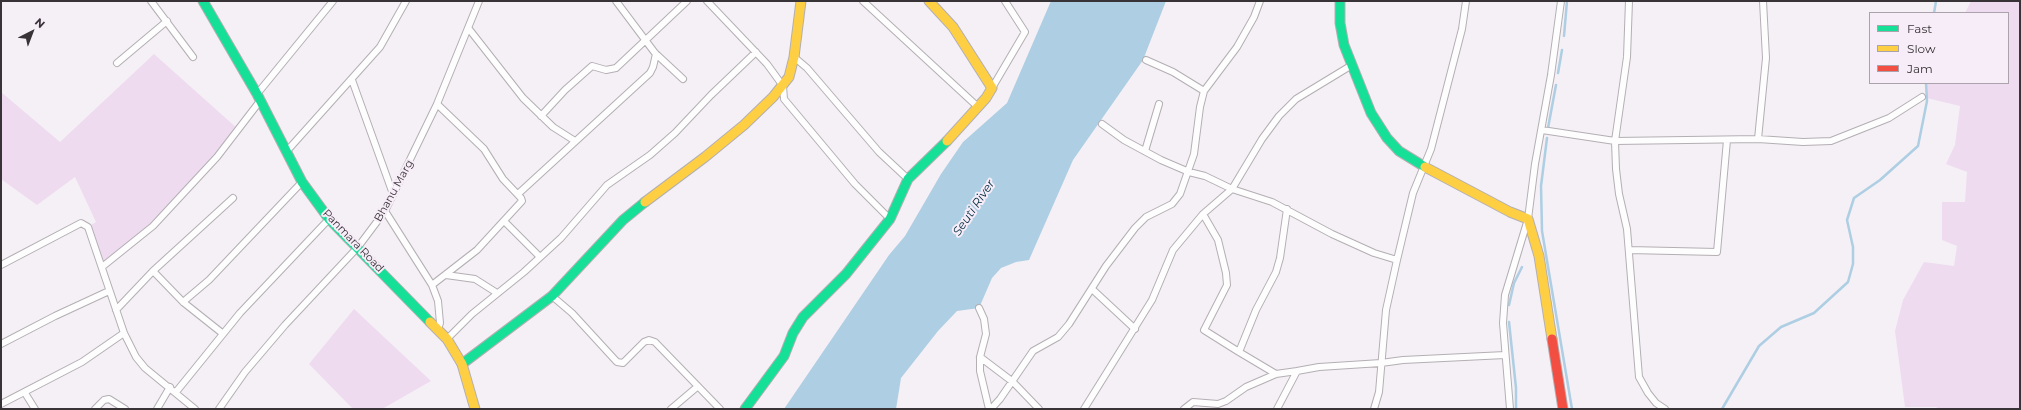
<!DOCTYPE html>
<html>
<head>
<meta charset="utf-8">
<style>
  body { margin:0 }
  #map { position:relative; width:2021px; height:410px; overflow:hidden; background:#f5f0f5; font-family:Montserrat,sans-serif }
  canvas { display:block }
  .frame { position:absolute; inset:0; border:2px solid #373337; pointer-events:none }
  .legend { position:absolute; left:1869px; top:12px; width:140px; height:72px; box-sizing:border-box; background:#f7edf8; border:1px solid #aaa3ab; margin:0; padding:5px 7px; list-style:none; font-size:12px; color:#373337 }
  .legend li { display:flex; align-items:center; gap:8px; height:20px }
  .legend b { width:20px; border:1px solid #aaa3ab }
  .north { position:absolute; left:12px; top:12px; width:40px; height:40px; -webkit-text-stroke:3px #f7edf8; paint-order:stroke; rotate:42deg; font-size:11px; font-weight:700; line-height:16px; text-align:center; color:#373337 }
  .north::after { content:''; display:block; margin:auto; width:14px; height:18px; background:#373337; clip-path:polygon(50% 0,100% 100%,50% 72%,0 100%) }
</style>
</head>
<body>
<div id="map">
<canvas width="2021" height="410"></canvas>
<div class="frame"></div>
<ul class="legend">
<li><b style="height:5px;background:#16e098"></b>Fast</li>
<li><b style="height:5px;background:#ffcf43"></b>Slow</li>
<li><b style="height:5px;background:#f24e42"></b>Jam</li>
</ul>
<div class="north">N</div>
</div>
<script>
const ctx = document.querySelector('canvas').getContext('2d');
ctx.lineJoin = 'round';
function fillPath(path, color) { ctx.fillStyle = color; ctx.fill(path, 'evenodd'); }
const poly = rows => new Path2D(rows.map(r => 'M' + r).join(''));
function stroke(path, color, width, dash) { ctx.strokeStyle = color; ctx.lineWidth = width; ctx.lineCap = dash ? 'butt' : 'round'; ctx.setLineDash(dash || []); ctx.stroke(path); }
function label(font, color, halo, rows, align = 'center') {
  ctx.font = font + ' Montserrat,sans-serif'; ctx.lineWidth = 4; ctx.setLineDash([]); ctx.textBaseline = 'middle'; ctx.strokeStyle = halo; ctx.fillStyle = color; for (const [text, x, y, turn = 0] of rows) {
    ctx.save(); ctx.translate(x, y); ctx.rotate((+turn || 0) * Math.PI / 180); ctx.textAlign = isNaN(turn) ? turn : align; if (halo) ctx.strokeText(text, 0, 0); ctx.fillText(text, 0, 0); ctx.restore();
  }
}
fillPath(poly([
  [1971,1,2020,1,2020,409,1939,409,1936,407,1905,407,1895,331,1903,300,1924,262,1954,266,1957,246,1942,240,1942,202,1965,202,1967,172,1946,164,1955,145,1960,106,1927,98,1926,83,2008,83,2008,13,1965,13],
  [154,54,239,130,153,226,102,267,88,227,96,222,75,177,37,205,1,179,1,92,60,142],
  [354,309,431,381,382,409,353,409,309,364]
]), '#eedbf0');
fillPath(poly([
  [1051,1,1166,1,1143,60,1073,160,1029,260,1016,262,1001,268,992,278,979,308,957,311,938,331,901,378,896,409,784,409,889,255,905,236,941,174,963,142,1007,103]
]), '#adcee3');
stroke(poly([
  [1934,13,1936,1],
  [1564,36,1567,1],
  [1558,73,1562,50],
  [1548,128,1556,85],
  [1547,138,1541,186,1542,231,1572,409],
  [1509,305,1514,283,1522,267],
  [1509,322,1516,388,1516,409],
  [1722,409,1759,346,1781,327,1814,313,1848,282,1853,264,1853,247,1847,220,1854,198,1880,180,1918,146,1927,101,1926,83]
]), '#adcee3', 2.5);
const street = poly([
  [151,1,193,57],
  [616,1,655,53,683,79],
  [707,1,767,64,783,86,784,99,855,184,890,219],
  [863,1,978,107],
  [1629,1,1627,57,1615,141,1616,169,1619,194,1627,229,1639,377,1648,393,1656,403,1665,409],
  [469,29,523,98,553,127,575,141],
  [794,57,807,68,879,152,908,179],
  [1146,60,1173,72,1204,91],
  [117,63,167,21],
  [1352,65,1296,99,1279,116,1262,139,1232,189,1272,202,1332,234,1374,253,1397,260],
  [352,80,393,194],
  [992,88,1025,32,1005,1],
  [257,94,333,1],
  [541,116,565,90,592,66,606,70,616,68,687,1],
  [1542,130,1615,141,1758,139,1803,142,1831,141,1889,118,1922,97],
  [1758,139,1766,58,1763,1],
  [1145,151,1159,104],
  [286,152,380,47,406,1],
  [518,194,650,73,653,67,656,54],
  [385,211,432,285,438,301,440,323,438,329],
  [1203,214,1218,240,1226,273,1227,285,1204,330,1239,352],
  [504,221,540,257],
  [1629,250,1717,252,1727,140],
  [1,265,81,223,88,227,124,333,136,357,145,368,195,409],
  [102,267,153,226,217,157,260,101],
  [153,271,183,302,222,333],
  [446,275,475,279,497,293],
  [432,285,477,250,522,201,521,198,503,179,484,149,437,104],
  [1092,289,1135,329],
  [552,296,572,313,617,362,623,363,644,342,649,340,655,342,720,409],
  [183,302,209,280,302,182],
  [979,308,984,319,986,334,980,357,980,371,989,409],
  [116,310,153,271,233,198],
  [447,339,472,314,524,272,561,238,607,185,650,155,675,133,711,95,756,52],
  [1,344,55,316,109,291],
  [980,357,1013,382,1039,409],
  [1276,374,1239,352,1256,310,1276,272,1280,258,1287,209],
  [176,392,240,313,329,219],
  [25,393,35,409],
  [1,404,82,362,124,333],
  [95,409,104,400,109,399,125,409],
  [157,409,170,387],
  [219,409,245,372,285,325,358,247,385,211,437,104,479,1],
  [671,409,697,387],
  [991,409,1000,399,1033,351,1058,337,1069,324,1106,266,1135,228,1146,217,1172,204,1180,194,1194,154,1200,107,1204,91,1237,47,1254,17,1260,1],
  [1084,409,1152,300,1173,250,1203,214,1232,189,1205,176,1189,172,1161,160,1124,140,1102,124],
  [1184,409,1193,402,1218,404,1226,401,1246,387,1276,374,1297,371],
  [1277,409,1297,371,1319,367,1381,363,1403,360,1505,355],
  [1374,409,1379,392,1386,310,1397,260,1413,193,1431,149,1462,29,1466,1],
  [1510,409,1503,323,1505,295,1528,219,1535,164,1551,75,1561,1]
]);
const fast = poly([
  [203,1,257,94,302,182,329,219,430,322],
  [1340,1,1340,23,1344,45,1371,113,1387,138,1399,151,1425,167],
  [462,364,552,296,623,220,645,202],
  [745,409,784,356,793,333,803,317,846,274,890,219,908,179,947,141]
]);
const slow = poly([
  [929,1,953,27,992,88,986,98,947,141],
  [1425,167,1510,212,1528,219,1539,256,1552,339],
  [645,202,705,157,744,125,773,97,789,77,794,57,801,1],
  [430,322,447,339,462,364,475,409]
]);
const jam = poly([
  [1552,339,1563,409]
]);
stroke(street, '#b3afb3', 8);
stroke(fast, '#b3afb3', 11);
stroke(slow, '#b3afb3', 11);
stroke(jam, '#b3afb3', 11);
stroke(street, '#fefdfe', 6);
stroke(fast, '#16e098', 9);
stroke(slow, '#ffcf43', 9);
stroke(jam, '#f24e42', 9);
label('11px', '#373337', '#f7edf8', [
  ["Bhanu Marg",394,191,-61],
  ["Panmara Road",353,241,46]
]);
label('italic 12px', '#002e40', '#f7edf8', [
  ["Seuti River",974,208,-56]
]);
</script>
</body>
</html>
